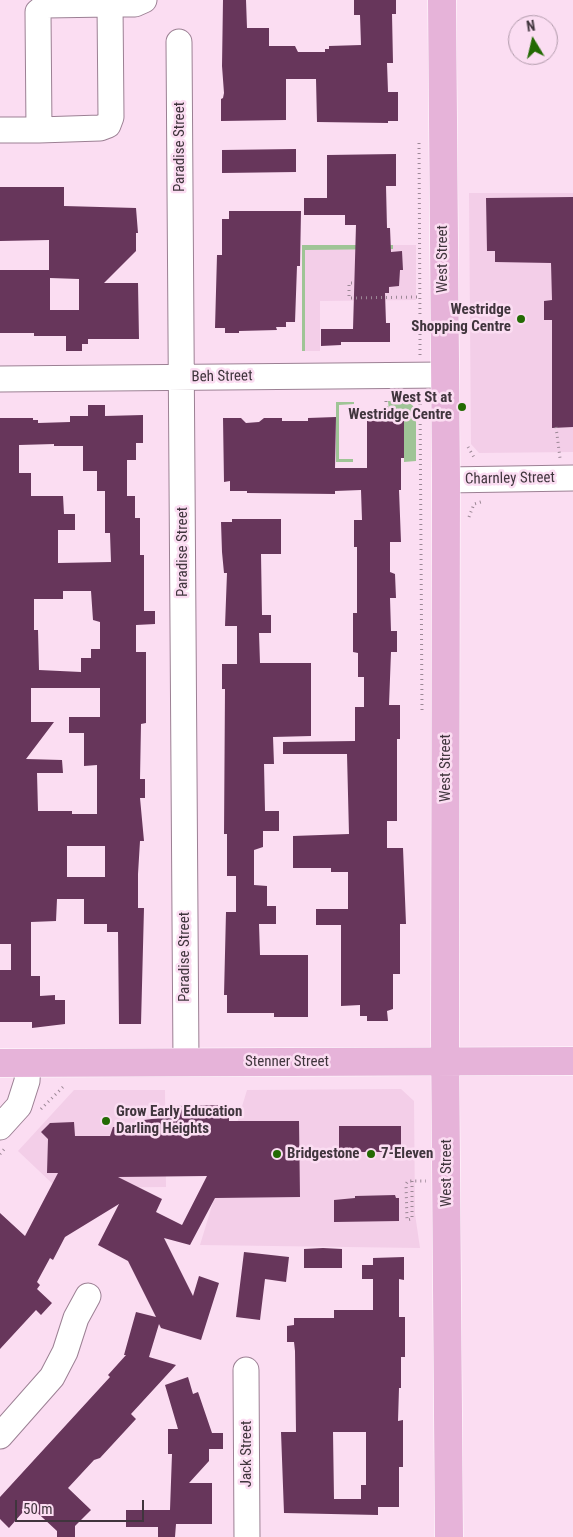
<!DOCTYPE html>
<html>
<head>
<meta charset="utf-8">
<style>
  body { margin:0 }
  #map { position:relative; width:573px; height:1537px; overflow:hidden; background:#fbddf2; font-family:"Roboto Condensed",sans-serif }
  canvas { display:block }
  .north { position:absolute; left:508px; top:15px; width:50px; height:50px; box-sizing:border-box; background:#fbddf2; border:1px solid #b09aaa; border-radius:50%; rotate:351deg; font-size:14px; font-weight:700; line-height:20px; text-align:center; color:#40353d }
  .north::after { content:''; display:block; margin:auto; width:18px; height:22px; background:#236a03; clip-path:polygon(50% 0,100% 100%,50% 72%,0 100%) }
  .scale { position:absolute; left:15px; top:1500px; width:129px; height:22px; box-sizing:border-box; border:2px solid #40353d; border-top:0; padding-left:6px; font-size:15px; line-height:18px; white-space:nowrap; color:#40353d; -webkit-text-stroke:4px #fbddf2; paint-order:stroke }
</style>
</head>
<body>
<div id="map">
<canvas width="573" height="1537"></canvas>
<div class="north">N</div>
<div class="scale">50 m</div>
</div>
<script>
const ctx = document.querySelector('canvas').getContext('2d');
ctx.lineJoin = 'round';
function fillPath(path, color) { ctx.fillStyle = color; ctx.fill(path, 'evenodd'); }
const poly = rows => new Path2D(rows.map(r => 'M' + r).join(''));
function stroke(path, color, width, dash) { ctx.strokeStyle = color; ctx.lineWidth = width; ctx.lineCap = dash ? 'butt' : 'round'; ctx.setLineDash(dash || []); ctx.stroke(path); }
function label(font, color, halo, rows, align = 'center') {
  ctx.font = font + ' "Roboto Condensed",sans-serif'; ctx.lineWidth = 5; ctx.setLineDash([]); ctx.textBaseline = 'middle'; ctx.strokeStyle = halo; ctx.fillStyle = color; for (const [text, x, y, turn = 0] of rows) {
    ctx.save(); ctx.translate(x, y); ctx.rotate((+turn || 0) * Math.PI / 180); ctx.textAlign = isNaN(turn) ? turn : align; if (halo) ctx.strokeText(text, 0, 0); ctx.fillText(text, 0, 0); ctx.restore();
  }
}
fillPath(poly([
  [469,193,573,193,573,452,479,453,471,444],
  [302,245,416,245,416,300,320,301,320,351,302,351],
  [401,1089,414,1101,415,1214,420,1248,200,1245,247,1090],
  [74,1090,165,1090,166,1187,57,1188,18,1151]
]), '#f3cee8');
fillPath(poly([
  [302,245,393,245,393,249,305,250,305,351,302,351],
  [388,401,408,401,416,409,416,461,404,462,404,411,389,411],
  [336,402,354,402,354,404,339,405,339,459,353,459,353,462,336,462]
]), '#9fc496');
fillPath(poly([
  [223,0,246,0,247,28,269,28,269,46,295,46,298,52,325,52,325,49,329,49,329,46,361,45,360,15,354,15,354,0,396,0,396,14,392,14,393,63,387,63,388,92,398,92,398,121,388,121,388,123,317,122,316,79,286,79,286,120,221,121,221,99,223,98,224,93,222,66],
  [296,149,296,172,222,173,222,150],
  [396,154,396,186,386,186,387,228,390,228,391,252,402,251,403,270,400,270,399,286,389,287,389,293,385,293,386,323,390,323,390,342,341,342,341,345,321,346,321,329,353,329,356,225,345,225,345,215,304,215,304,198,327,198,327,155],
  [0,187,64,187,64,206,136,208,138,233,136,233,136,251,104,283,138,283,139,339,88,339,88,344,82,344,82,351,66,351,66,336,34,336,34,333,0,333,0,270,49,270,49,240,0,241],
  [50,278,79,279,79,310,50,310],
  [573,197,573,427,552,428,552,320,544,320,544,301,552,300,551,263,495,262,495,251,487,251,486,198],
  [229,211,301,211,300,266,297,266,295,322,286,322,286,327,276,327,277,330,239,331,239,333,225,333,225,328,215,328,217,255,222,255,222,219,229,219],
  [88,405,105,405,105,416,143,415,143,443,136,443,136,460,127,460,127,496,135,496,135,518,140,518,140,555,144,555,144,611,155,611,155,624,136,625,136,652,146,652,146,723,141,724,140,779,145,779,145,798,140,798,144,841,140,841,138,874,138,908,144,908,141,1024,119,1024,118,932,107,932,107,924,84,924,84,899,57,899,56,921,31,922,31,976,40,976,40,996,55,995,55,1000,65,1000,65,1024,32,1028,32,1022,0,1022,0,970,11,970,11,944,0,944,0,418,33,418,33,420,38,420,38,423,70,422,70,416,88,416],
  [54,444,54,446,83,446,83,471,97,471,97,491,105,491,105,533,110,533,111,562,58,563,58,530,75,530,75,514,64,514,63,496,31,496,31,473,19,473,19,445],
  [63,591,91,591,93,620,100,622,100,649,91,649,91,658,81,658,81,672,39,670,38,630,34,630,34,599,63,599],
  [31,688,100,688,100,717,69,717,69,733,84,733,84,766,97,765,97,814,72,814,72,811,38,811,37,773,63,773,62,760,26,759,54,722,31,722],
  [67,846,105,846,105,877,67,877],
  [388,411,404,411,404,458,401,458,401,490,399,490,401,542,390,542,390,572,395,574,396,598,390,598,391,631,397,631,397,652,391,652,389,705,400,705,400,739,397,739,397,821,387,821,387,848,403,848,406,924,400,924,400,974,393,974,393,1009,387,1011,388,1021,367,1021,367,1016,360,1016,360,1005,341,1006,341,925,316,925,316,909,348,909,348,872,331,872,331,868,293,868,293,836,349,834,347,754,283,754,283,742,355,741,355,707,364,707,364,677,358,677,358,653,353,652,353,613,357,613,357,547,354,547,354,520,362,520,361,490,335,491,335,494,247,493,247,491,230,491,230,481,224,482,223,418,241,418,246,423,259,422,264,418,282,418,282,421,308,421,308,418,336,417,335,468,367,468,367,421,388,420],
  [232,519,281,519,281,554,261,554,262,615,271,615,271,633,259,633,260,663,311,663,311,736,273,737,274,764,264,764,265,811,279,811,279,831,263,831,263,847,254,850,254,885,267,886,267,906,276,906,276,924,259,924,260,955,308,955,308,1017,274,1017,274,1013,227,1013,227,995,224,995,226,912,236,912,236,876,227,876,227,834,224,834,225,689,222,689,222,664,237,664,237,626,225,626,227,573,224,573,222,552,221,522,232,522],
  [229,1105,229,1121,299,1121,300,1197,215,1198,190,1245,164,1238,193,1296,199,1276,219,1283,201,1340,161,1328,159,1324,149,1357,176,1365,131,1414,136,1419,100,1458,94,1460,68,1488,91,1510,75,1526,75,1537,57,1537,57,1531,29,1505,9,1528,0,1519,0,1497,110,1377,108,1375,126,1355,124,1355,136,1312,156,1317,128,1261,98,1245,119,1204,65,1237,53,1260,50,1258,37,1282,40,1285,37,1289,52,1303,41,1315,36,1310,0,1349,0,1213,25,1236,58,1173,47,1173,48,1139,41,1132,50,1123,74,1122,75,1136,110,1136,113,1127,121,1127,121,1123,144,1123,144,1120,175,1116,175,1106],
  [207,1176,182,1225,156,1212,162,1199,118,1177],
  [339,1126,401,1126,401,1152,339,1152],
  [395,1195,396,1198,399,1198,399,1221,334,1222,334,1200,355,1198,355,1196],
  [323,1248,342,1249,342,1268,304,1268,304,1249],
  [244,1252,289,1257,286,1282,265,1279,260,1320,236,1317],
  [404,1257,404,1280,399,1279,399,1317,405,1317,405,1357,401,1357,401,1388,399,1388,398,1421,403,1420,403,1467,399,1467,399,1507,378,1507,378,1515,284,1513,281,1432,296,1432,295,1351,294,1342,287,1342,287,1326,294,1325,294,1318,334,1318,334,1310,373,1310,373,1279,362,1279,362,1265,373,1265,373,1258],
  [333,1432,366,1432,366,1485,361,1485,361,1499,334,1499],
  [188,1377,193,1394,198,1392,212,1433,223,1433,223,1449,209,1449,209,1461,189,1483,212,1483,212,1524,176,1524,175,1537,158,1537,158,1527,126,1527,126,1510,170,1510,172,1454,168,1454,168,1429,178,1429,165,1385]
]), '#67365b');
const minor = poly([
  [110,4,135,4,144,0],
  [179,42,186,1062],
  [0,130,39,130,100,128,108,125,111,117,110,4,46,5,38,12,39,130],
  [0,379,444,375],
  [446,480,573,478],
  [0,1127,19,1106,27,1081,28,1063],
  [246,1370,247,1537],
  [0,1436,52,1377,65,1352,76,1318,88,1296]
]);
const major = poly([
  [442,0,446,480,445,1038,449,1537],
  [0,1063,573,1061]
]);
stroke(minor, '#9c8094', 27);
stroke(major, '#fff', 29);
stroke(poly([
  [419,143,420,325],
  [352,283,349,283,349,298,419,297],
  [420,355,420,325,423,325],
  [420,394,422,710],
  [386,401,386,422],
  [556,427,560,458],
  [468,447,475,459],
  [469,517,474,504,484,501],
  [41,1109,65,1085],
  [0,1154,6,1147],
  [412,1181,412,1219,407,1220,406,1184,408,1181,426,1181]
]), '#9c8896', 3, [1, 4]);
stroke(minor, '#fff', 25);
stroke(major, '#e6b3d9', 28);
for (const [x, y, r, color] of [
  [521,319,5,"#236a03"],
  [462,407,5,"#236a03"],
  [106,1121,5,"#236a03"],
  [277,1154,5,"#236a03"],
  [371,1154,5,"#236a03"]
]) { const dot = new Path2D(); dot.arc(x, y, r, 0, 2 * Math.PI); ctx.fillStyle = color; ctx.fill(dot); stroke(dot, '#fbddf2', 2); }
label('15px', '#40353d', '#fbddf2', [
  ["Paradise Street",180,147,-90],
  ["West Street",443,259,-90],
  ["Beh Street",222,377,-1],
  ["Charnley Street",510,479,-1],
  ["Paradise Street",183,552,-90],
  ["West Street",446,768,-90],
  ["Paradise Street",185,957,-90],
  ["Stenner Street",287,1062],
  ["West Street",447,1173,-90],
  ["Jack Street",247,1454,-90]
]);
label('bold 15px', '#40353d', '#fbddf2', [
  ["Westridge",511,310,"right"],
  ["Shopping Centre",511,327,"right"],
  ["West St at",452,398,"right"],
  ["Westridge Centre",452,415,"right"],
  ["Grow Early Education",116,1112],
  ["Darling Heights",116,1129],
  ["Bridgestone",287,1154],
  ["7-Eleven",381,1154]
], 'left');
</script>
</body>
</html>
